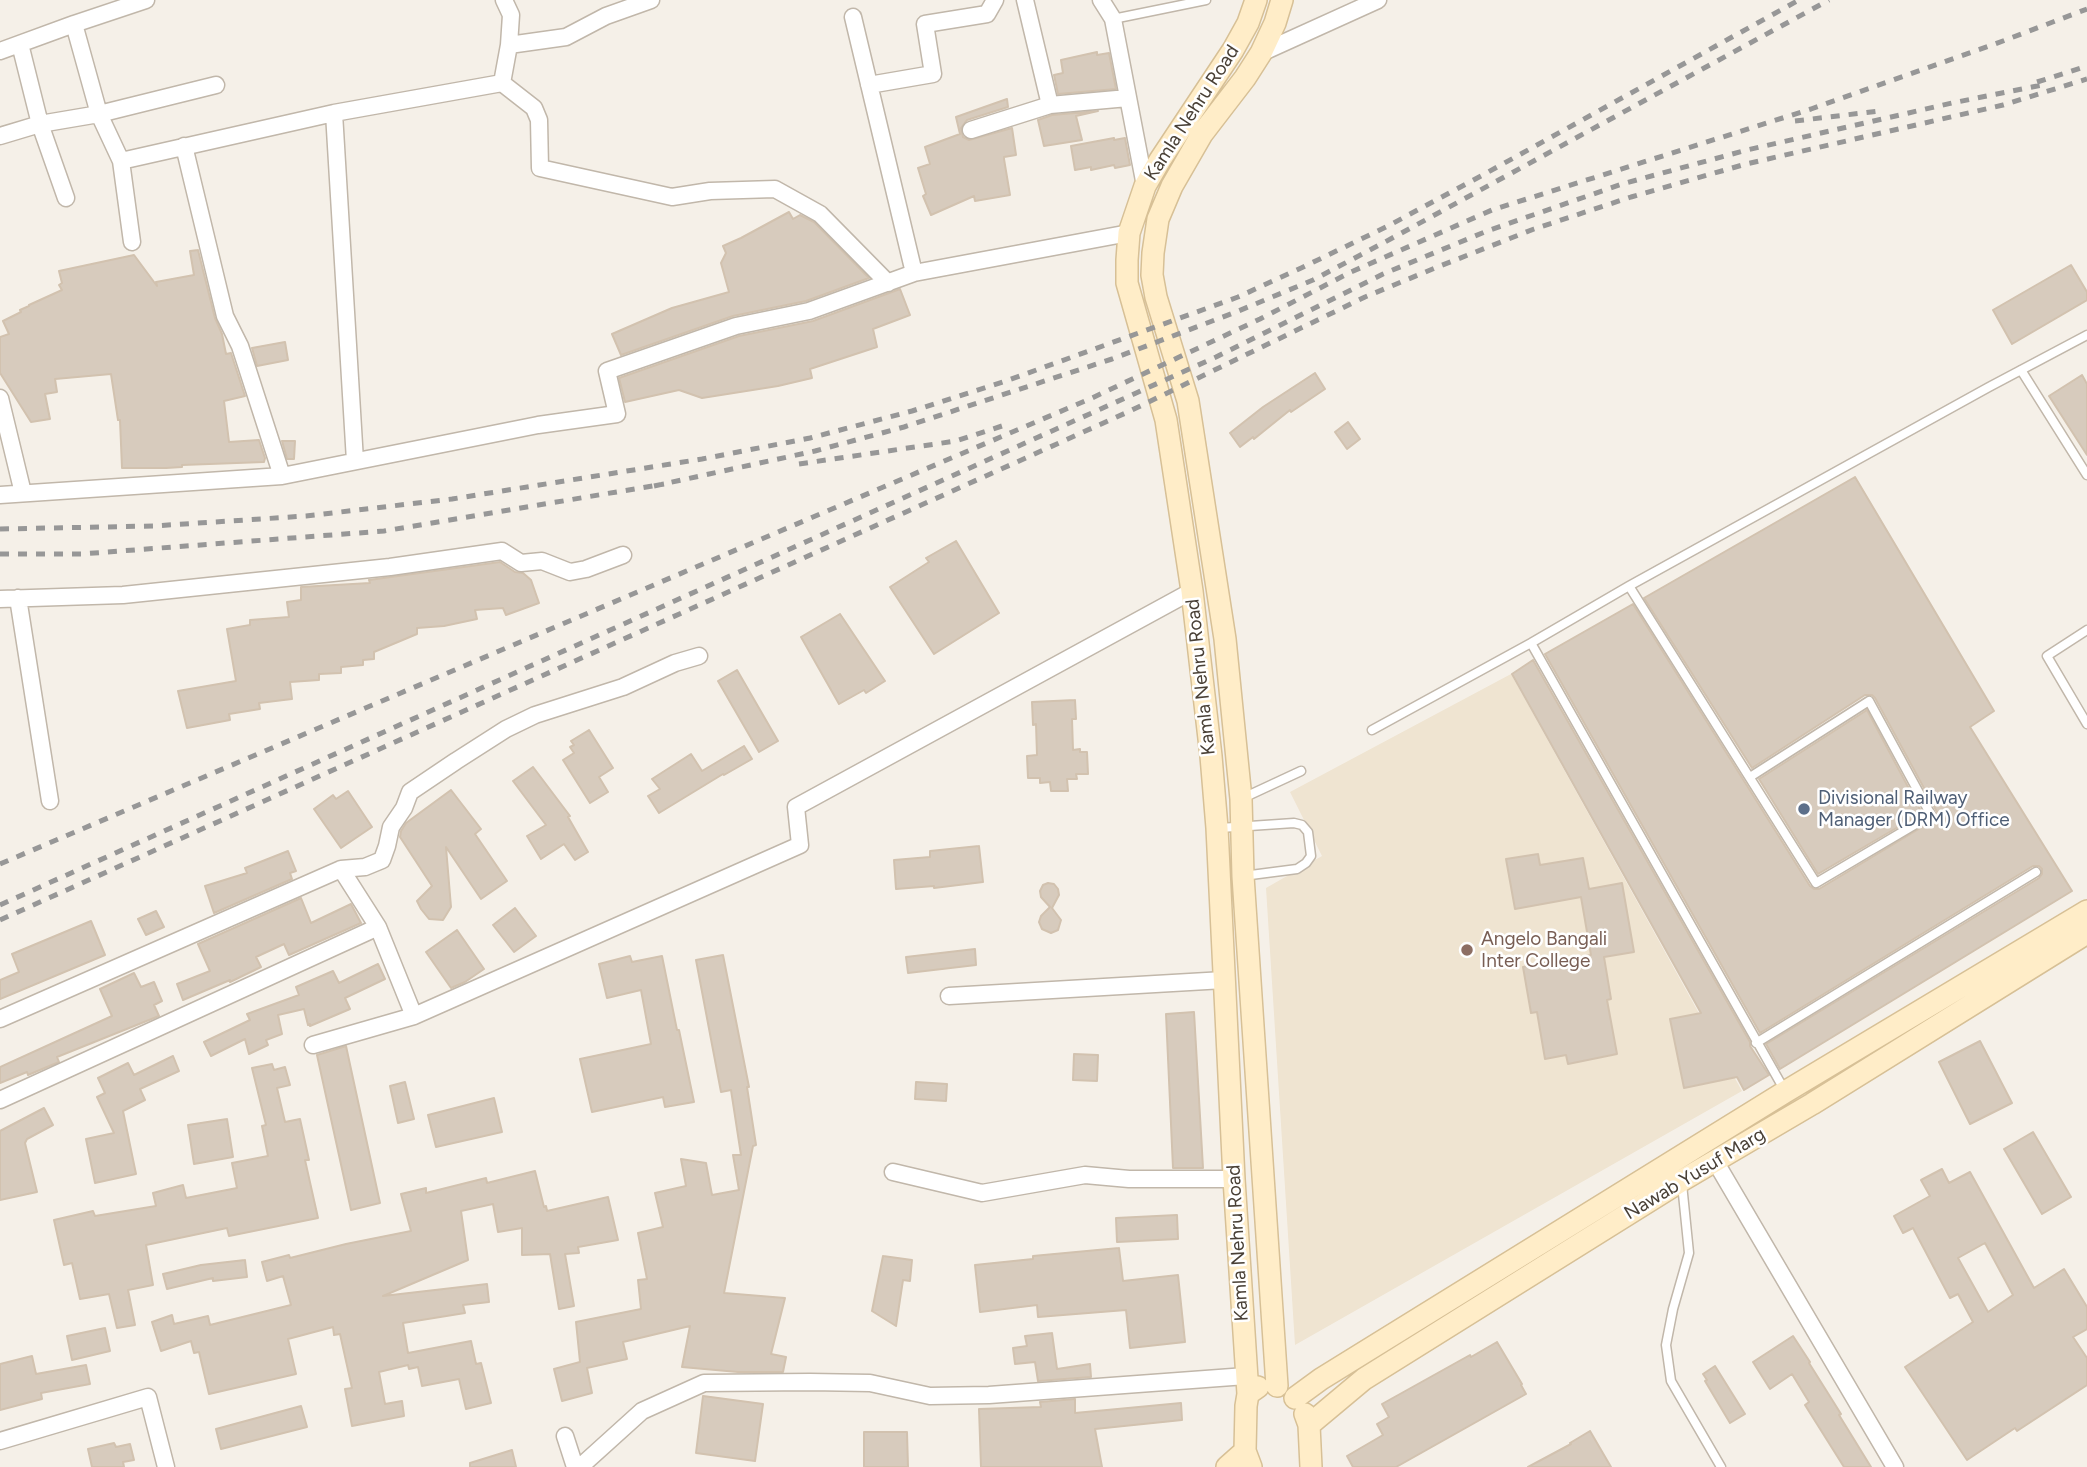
<!DOCTYPE html>
<html>
<head>
<meta charset="utf-8">
<style>
  body { margin:0 }
  canvas { display:block; background:#f5f0e8 }
</style>
</head>
<body>
<canvas width="2087" height="1467"></canvas>
<script>
const ctx = document.querySelector('canvas').getContext('2d');
ctx.lineJoin = 'round';
function fillPath(path, color) { ctx.fillStyle = color; ctx.fill(path, 'evenodd'); }
const poly = rows => new Path2D(rows.map(r => 'M' + r).join(''));
function stroke(path, color, width, dash) { ctx.strokeStyle = color; ctx.lineWidth = width; ctx.lineCap = dash ? 'butt' : 'round'; ctx.setLineDash(dash || []); ctx.stroke(path); }
function label(font, color, halo, rows, align = 'center') {
  ctx.font = font + ' Figtree,sans-serif'; ctx.lineWidth = 5; ctx.setLineDash([]); ctx.textBaseline = 'middle'; ctx.strokeStyle = halo; ctx.fillStyle = color; for (const [text, x, y, turn = 0] of rows) {
    ctx.save(); ctx.translate(x, y); ctx.rotate((+turn || 0) * Math.PI / 180); ctx.textAlign = isNaN(turn) ? turn : align; if (halo) ctx.strokeText(text, 0, 0); ctx.fillText(text, 0, 0); ctx.restore();
  }
}
fillPath(poly([
  [1511,674,1742,1091,1295,1345,1266,888,1322,856,1290,792]
]), '#efe4d1');
const building = poly([
  [1097,52,1097,55,1109,53,1116,89,1058,94,1054,75,1063,73,1061,60,1097,52],
  [1007,99,1008,107,967,120,961,128,963,137,969,140,1012,128,1016,155,1004,157,1004,159,1010,195,975,201,974,196,931,215,923,196,926,194,918,168,930,164,925,147,960,134,956,117,1007,99],
  [1098,111,1076,116,1082,140,1044,146,1038,120,1052,115,1098,111],
  [1114,138,1114,140,1125,138,1130,165,1115,168,1114,165,1091,170,1091,167,1075,170,1071,146,1114,138],
  [789,212,793,219,800,215,814,222,869,278,806,301,733,316,621,355,612,334,672,308,729,292,721,263,726,253,723,246,741,238,789,212],
  [198,250,215,318,222,334,226,354,231,353,245,396,224,401,229,442,259,440,265,458,264,462,182,465,182,467,166,468,122,468,120,420,118,420,111,374,55,379,57,392,45,394,50,419,31,422,0,373,0,337,9,334,3,321,21,312,20,310,29,306,29,305,62,290,59,285,62,283,59,271,134,255,157,286,156,282,194,275,190,251,198,250],
  [2071,265,2087,292,2087,300,2012,344,1993,310,2071,265],
  [900,289,910,315,873,329,877,347,810,369,812,378,778,386,702,398,679,390,625,402,619,378,739,336,813,321,900,289],
  [285,342,288,360,257,366,252,348,285,342],
  [1315,373,1325,389,1291,412,1290,410,1254,439,1253,437,1240,447,1230,433,1263,407,1315,373],
  [2082,375,2087,384,2087,455,2049,396,2082,375],
  [1348,422,1360,439,1347,449,1335,432,1348,422],
  [282,441,295,441,294,459,287,459,282,441],
  [1855,477,1994,711,1970,727,2072,891,1780,1069,1766,1044,2039,878,2042,874,2042,869,2039,866,2033,866,1760,1033,1545,654,1633,604,1810,886,1814,889,1819,889,1937,818,1937,812,1875,698,1872,695,1865,695,1752,768,1644,598,1855,477],
  [956,541,999,613,934,654,890,587,929,562,926,558,956,541],
  [500,562,515,572,523,573,531,580,539,603,506,615,503,608,475,610,477,619,444,626,417,628,417,634,374,652,374,659,363,660,363,665,341,667,341,673,319,674,319,680,290,682,292,699,259,703,260,709,229,714,230,720,187,728,178,691,236,681,227,629,250,625,250,620,289,617,287,602,301,600,301,587,370,583,369,580,500,562],
  [840,614,885,681,866,693,864,690,839,704,801,637,840,614],
  [1533,660,1750,1042,1750,1046,1769,1075,1744,1090,1737,1077,1684,1088,1670,1019,1701,1013,1512,674,1533,660],
  [737,670,778,741,759,752,718,681,737,670],
  [1075,700,1076,719,1072,719,1073,750,1080,749,1080,752,1087,752,1088,774,1076,774,1077,779,1067,779,1068,791,1051,791,1050,782,1040,783,1040,778,1028,778,1027,756,1037,755,1036,724,1033,725,1032,702,1075,700],
  [1867,710,1922,813,1818,874,1759,779,1867,710],
  [589,730,613,768,599,777,608,792,590,803,563,760,574,753,570,747,574,745,571,741,589,730],
  [744,746,752,759,724,775,723,774,659,813,648,796,660,789,652,779,691,754,702,771,744,746],
  [533,767,570,816,568,817,588,852,575,860,564,844,541,859,527,836,546,825,513,781,533,767],
  [451,790,481,829,475,834,507,881,481,899,446,847,451,907,443,920,429,919,421,909,417,901,432,886,400,837,401,831,406,823,451,790],
  [348,791,372,827,341,848,314,809,333,795,336,799,348,791],
  [979,846,983,882,934,888,934,886,896,889,894,860,930,857,930,851,979,846],
  [288,851,296,871,290,873,292,879,214,913,205,886,247,873,245,868,288,851],
  [1538,854,1540,865,1583,858,1589,889,1622,883,1634,952,1604,957,1611,999,1607,1000,1617,1054,1568,1064,1566,1055,1545,1059,1537,1012,1531,1013,1523,967,1591,955,1581,897,1515,909,1506,859,1538,854],
  [1048,883,1054,884,1058,889,1059,895,1052,908,1061,920,1058,930,1051,933,1042,929,1039,922,1041,916,1050,907,1041,897,1040,891,1043,885,1048,883],
  [301,898,311,923,351,904,361,923,289,955,284,944,256,957,261,967,230,982,230,980,183,1000,177,984,210,971,198,944,301,898],
  [515,908,536,936,514,952,493,925,515,908],
  [156,911,164,927,146,935,138,919,156,911],
  [91,921,105,955,0,999,0,980,19,972,12,954,91,921],
  [457,930,484,969,465,982,451,988,426,952,457,930],
  [975,949,976,965,908,973,906,957,975,949],
  [723,955,749,1087,747,1087,756,1145,753,1146,724,1293,785,1298,771,1354,786,1357,783,1372,738,1372,682,1367,690,1326,623,1342,627,1359,587,1368,592,1393,562,1401,554,1369,580,1362,576,1322,641,1309,638,1280,647,1279,638,1233,663,1227,655,1193,686,1186,681,1159,706,1163,712,1195,739,1190,733,1155,741,1155,731,1090,721,1092,696,960,723,955],
  [630,956,632,962,662,956,677,1030,679,1030,694,1102,665,1107,663,1097,592,1112,580,1059,651,1044,641,990,607,998,599,964,630,956],
  [378,964,385,979,345,998,350,1009,310,1026,310,1024,308,1025,304,1009,278,1015,282,1034,266,1040,268,1045,249,1054,245,1039,211,1056,204,1042,250,1020,247,1014,299,995,296,987,333,971,339,983,378,964],
  [134,973,141,987,154,982,162,1001,154,1005,159,1016,57,1057,59,1062,28,1075,27,1072,0,1083,0,1067,112,1016,100,989,134,973],
  [1194,1012,1203,1168,1173,1168,1166,1014,1194,1012],
  [1980,1041,2012,1103,1970,1124,1939,1062,1980,1041],
  [346,1046,380,1203,351,1210,317,1055,346,1046],
  [1074,1054,1098,1055,1097,1081,1073,1080,1074,1054],
  [173,1056,179,1071,140,1089,145,1100,123,1111,136,1174,95,1183,86,1139,114,1133,97,1097,105,1093,98,1078,128,1063,134,1075,173,1056],
  [272,1064,274,1070,285,1067,290,1085,277,1088,285,1122,300,1119,309,1160,305,1160,318,1218,229,1236,227,1228,146,1245,153,1285,128,1290,135,1325,117,1328,109,1294,80,1299,72,1263,64,1265,54,1220,93,1211,95,1216,156,1206,153,1193,183,1185,186,1198,237,1188,232,1163,268,1156,262,1126,266,1125,252,1068,272,1064],
  [405,1082,414,1119,398,1123,390,1086,405,1082],
  [916,1082,947,1084,946,1101,915,1099,916,1082],
  [494,1098,502,1132,436,1147,428,1115,494,1098],
  [44,1108,53,1125,27,1139,25,1143,37,1192,0,1200,0,1131,44,1108],
  [227,1119,233,1157,194,1164,188,1125,227,1119],
  [2033,1132,2071,1197,2042,1214,2004,1149,2033,1132],
  [1942,1169,1949,1183,1970,1172,2034,1288,2064,1269,2087,1307,2087,1329,2073,1337,2087,1358,2087,1385,2017,1431,2015,1428,1967,1460,1905,1367,1973,1322,1958,1294,1950,1298,1913,1228,1903,1233,1894,1216,1930,1196,1921,1180,1942,1169],
  [1985,1243,2013,1295,1988,1312,1958,1258,1985,1243],
  [535,1171,544,1207,546,1206,547,1211,608,1197,618,1240,578,1247,579,1253,565,1254,574,1306,559,1309,550,1254,522,1255,522,1228,498,1232,493,1204,461,1211,468,1260,383,1296,487,1284,489,1302,463,1305,465,1313,403,1323,408,1353,471,1341,476,1364,481,1363,491,1403,466,1409,459,1379,422,1386,418,1367,409,1369,408,1365,379,1372,385,1404,402,1401,404,1416,352,1426,345,1389,352,1388,340,1334,334,1335,333,1327,288,1339,296,1374,209,1394,199,1352,194,1353,191,1341,161,1351,152,1322,172,1315,174,1324,208,1316,210,1325,291,1305,283,1276,267,1281,262,1262,289,1255,290,1258,346,1244,411,1231,401,1194,426,1188,426,1193,486,1178,487,1183,535,1171],
  [1177,1215,1178,1239,1117,1242,1116,1218,1177,1215],
  [1119,1248,1123,1281,1178,1275,1185,1342,1130,1348,1126,1310,1038,1317,1037,1305,980,1312,975,1265,1033,1259,1033,1256,1119,1248],
  [883,1256,912,1260,910,1281,903,1280,896,1326,872,1311,883,1256],
  [245,1260,247,1277,213,1281,213,1278,167,1289,163,1274,201,1265,245,1260],
  [105,1328,110,1351,72,1360,67,1336,105,1328],
  [1052,1333,1057,1369,1090,1364,1091,1377,1038,1381,1035,1362,1015,1364,1013,1348,1027,1346,1025,1336,1052,1333],
  [1793,1336,1810,1362,1809,1363,1841,1414,1839,1415,1871,1467,1844,1467,1805,1405,1809,1402,1792,1374,1770,1389,1753,1362,1793,1336],
  [1497,1342,1522,1384,1521,1385,1526,1394,1396,1467,1353,1467,1347,1456,1383,1435,1377,1424,1389,1417,1382,1404,1470,1355,1471,1357,1497,1342],
  [32,1356,36,1374,86,1365,90,1384,41,1393,42,1399,0,1410,0,1364,32,1356],
  [1715,1366,1745,1414,1730,1423,1705,1381,1707,1380,1703,1374,1715,1366],
  [703,1396,763,1404,755,1461,696,1453,703,1396],
  [1075,1399,1075,1413,1181,1403,1182,1420,1095,1429,1102,1467,981,1467,979,1409,1041,1407,1040,1402,1075,1399],
  [301,1406,307,1427,221,1449,216,1429,301,1406],
  [1590,1431,1611,1467,1528,1467,1571,1444,1570,1443,1590,1431],
  [864,1432,907,1432,908,1467,864,1467,864,1432],
  [114,1443,116,1447,130,1444,134,1460,123,1462,124,1467,92,1467,88,1449,114,1443],
  [512,1450,516,1467,470,1467,470,1463,512,1450]
]);
fillPath(building, '#d7cbbd');
stroke(building, '#d2c2af', 2);
const lane = poly([
  [1113,19,1206,0],
  [2021,370,2087,475],
  [1629,586,1816,883,1931,815,1869,701,1750,777],
  [2087,630,2047,656,2087,724],
  [1531,643,1785,1091],
  [1372,730,1531,643,1629,586,1989,387,2087,335],
  [1243,798,1301,771],
  [1220,828,1294,823,1302,825,1308,832,1311,856,1306,863,1297,869,1243,876],
  [1756,1043,2036,872],
  [1682,1184,1689,1253,1673,1309,1666,1345,1671,1381,1721,1467]
]);
const street = poly([
  [504,0,511,15,509,45,502,83,534,108,539,120,540,168,672,197,710,191,775,189,820,214,888,283],
  [1101,0,1113,19,1145,186],
  [853,17,914,273],
  [74,24,99,114,121,161,334,113,502,83],
  [20,44,40,124,66,198],
  [509,45,566,37,606,16,651,0],
  [0,51,74,24,146,0],
  [1261,53,1378,0],
  [869,85,933,74,925,24,987,14,995,0],
  [1050,105,1128,98],
  [334,113,355,461],
  [971,130,1050,105,1025,0],
  [0,136,40,124,99,114,216,85],
  [184,146,225,316,240,346,282,476],
  [121,161,132,242],
  [0,398,23,493],
  [0,495,282,476,538,425,617,414,607,371,736,326,809,311,914,273,1129,233],
  [18,598,50,801],
  [0,599,123,595,390,567,502,551,521,563,542,561,570,572,586,569,623,555],
  [341,869,365,867,382,860,387,846,391,827,404,808,410,792,456,761,506,729,535,715,623,687,675,663,699,656],
  [949,996,1224,980],
  [0,1019,341,869,378,927,414,1016],
  [313,1045,414,1016,800,845,796,807,1192,591],
  [0,1100,378,927],
  [1715,1161,1895,1467],
  [893,1172,982,1193,1085,1175,1129,1179,1234,1179],
  [565,1436,575,1467],
  [0,1441,148,1397,166,1467],
  [580,1467,642,1411,704,1383,810,1382,870,1383,930,1396,989,1395,1246,1376]
]);
const secondary = poly([
  [1277,1386,1243,876,1241,799,1225,639,1188,401,1156,297,1152,275,1153,253,1158,219,1172,186,1202,134,1245,78,1261,53,1275,23,1282,0],
  [1248,1394,1234,1179,1217,828,1211,756,1192,591,1166,420,1127,283,1127,260,1129,233,1145,186,1160,160,1233,50,1248,23,1256,0],
  [1295,1398,1321,1379,1785,1092,2087,911],
  [1305,1414,1309,1425,1311,1467],
  [1309,1425,1364,1379,1681,1181,1812,1104,2087,933],
  [1227,1467,1245,1451],
  [1251,1467,1245,1451,1246,1406,1248,1394,1258,1387]
]);
stroke(lane, '#c1b7aa', 11);
stroke(street, '#c1b7aa', 19);
stroke(secondary, '#d7c096', 24);
stroke(lane, '#fff', 8);
stroke(street, '#fff', 16);
stroke(secondary, '#ffedc8', 21);
stroke(poly([
  [2037,82,2087,66],
  [1795,121,1879,111],
  [799,464,956,441,1005,425],
  [654,486,815,451,904,427,1112,359,1236,312,1313,280,1385,242,1829,0],
  [0,529,153,526,306,516,452,499,702,459,810,438,912,411,1006,381,1238,297,1299,269,1386,227,1481,176,1799,0],
  [0,554,81,554,384,531,664,484],
  [0,864,1092,398,1260,319,1351,272,1492,210,1811,109,1995,44,2087,9],
  [0,905,1216,357,1383,274,1487,231,1622,184,1747,150,1952,103,2047,84],
  [0,920,1130,411,1365,297,1435,268,1534,229,1631,197,1746,164,2003,105,2087,79]
]), '#979797', 5, [9, 9]);
for (const [x, y, r, color] of [
  [1804,809,7,"#5c6f8a"],
  [1467,950,7,"#8d6e63"]
]) { const dot = new Path2D(); dot.arc(x, y, r, 0, 2 * Math.PI); ctx.fillStyle = color; ctx.fill(dot); stroke(dot, '#fff', 2.5); }
label('19px', '#494036', '#fff', [
  ["Kamla Nehru Road",1192,113,-57],
  ["Kamla Nehru Road",1201,677,-96],
  ["Nawab Yusuf Marg",1695,1174,-31],
  ["Kamla Nehru Road",1238,1243,-93]
]);
label('19px', '#4e5e75', '#fff', [
  ["Divisional Railway",1818,798],
  ["Manager (DRM) Office",1818,820]
], 'left');
label('19px', '#785e54', '#fff', [
  ["Angelo Bangali",1481,939],
  ["Inter College",1481,961]
], 'left');
</script>
</body>
</html>
